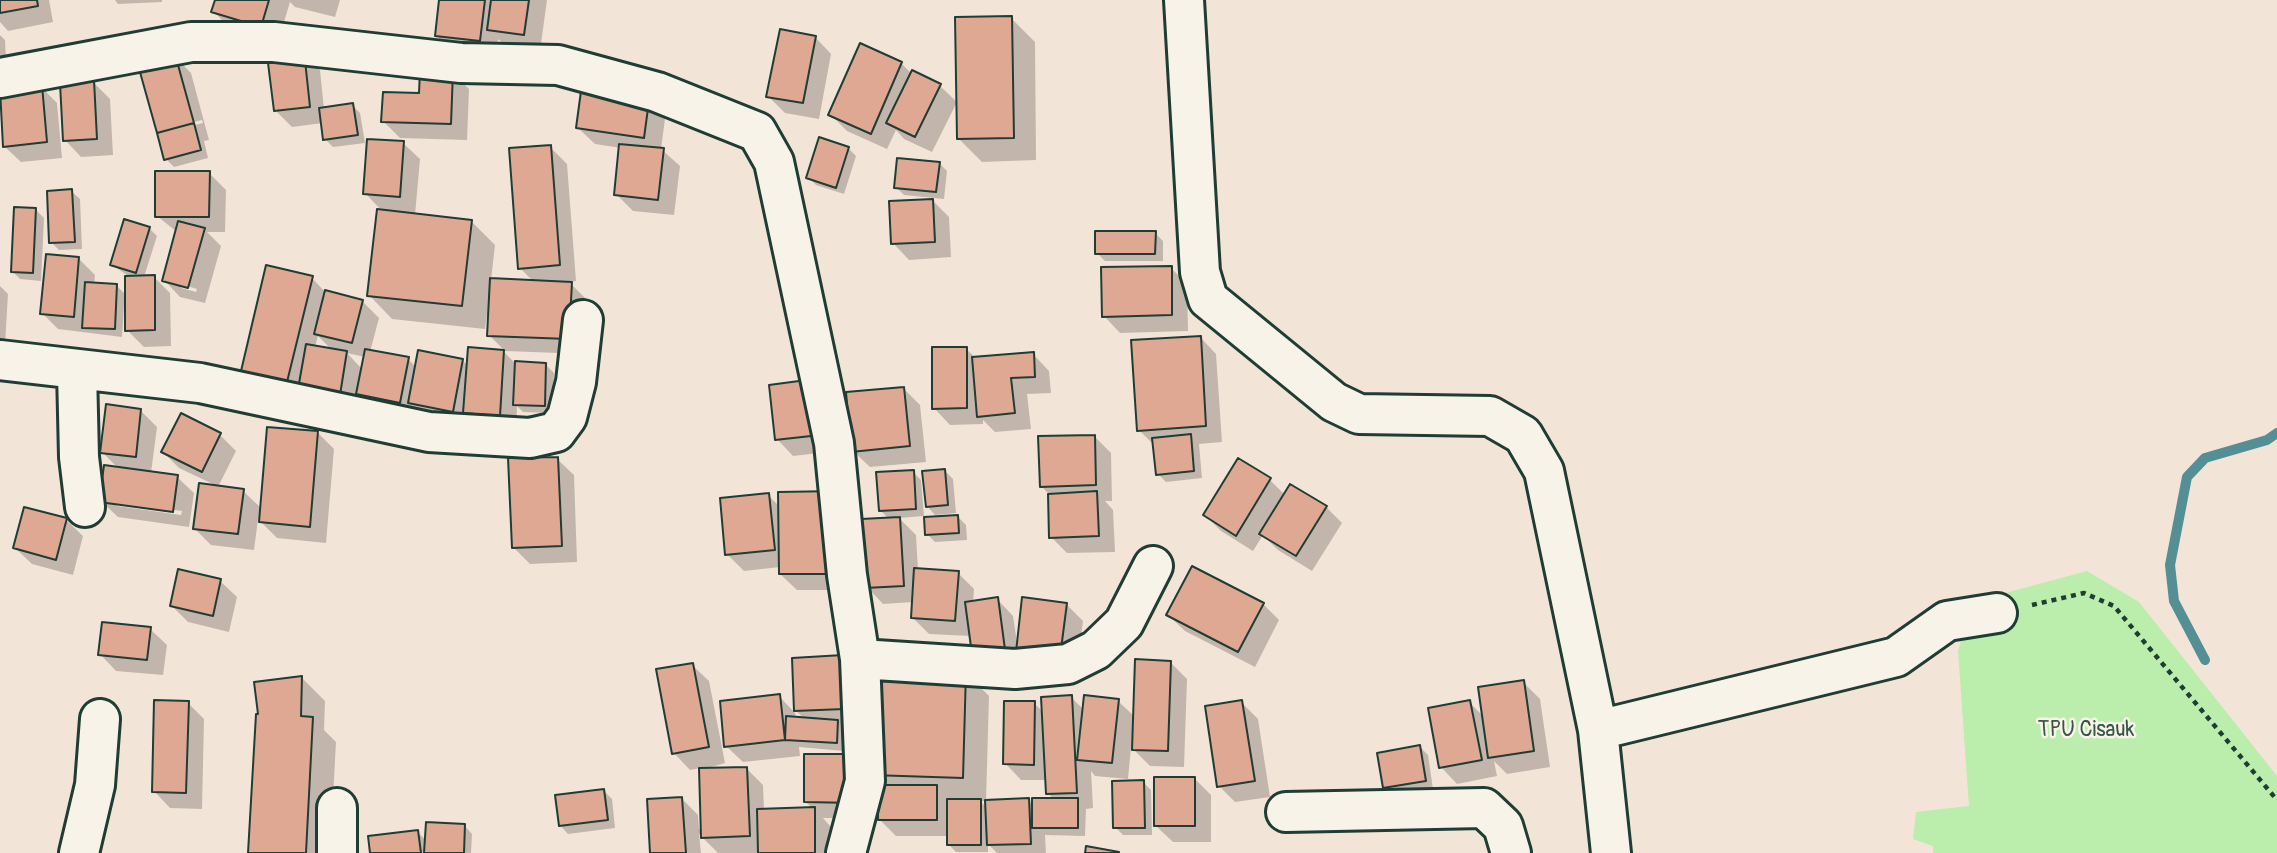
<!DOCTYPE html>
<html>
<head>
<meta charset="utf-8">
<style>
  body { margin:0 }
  canvas { display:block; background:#f2e4d7 }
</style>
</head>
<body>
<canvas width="2277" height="853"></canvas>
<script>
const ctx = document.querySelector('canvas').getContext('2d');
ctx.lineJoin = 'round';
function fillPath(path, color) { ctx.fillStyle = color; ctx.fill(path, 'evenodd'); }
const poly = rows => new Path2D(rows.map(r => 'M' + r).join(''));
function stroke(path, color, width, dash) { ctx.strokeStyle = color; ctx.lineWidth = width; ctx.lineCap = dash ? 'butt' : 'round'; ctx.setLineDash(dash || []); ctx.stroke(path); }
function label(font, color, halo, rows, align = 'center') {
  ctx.font = font + ' Pangolin,sans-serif'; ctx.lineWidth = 5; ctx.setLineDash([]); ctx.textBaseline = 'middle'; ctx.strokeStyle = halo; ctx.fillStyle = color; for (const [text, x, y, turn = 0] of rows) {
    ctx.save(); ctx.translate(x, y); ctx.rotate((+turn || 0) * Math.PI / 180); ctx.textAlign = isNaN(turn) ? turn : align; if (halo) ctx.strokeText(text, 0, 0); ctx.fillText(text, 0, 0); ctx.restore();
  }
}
fillPath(poly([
  [2087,571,2139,602,2277,776,2277,853,1933,853,1933,846,1913,839,1916,812,1969,806,1958,651,1972,602]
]), '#bbedad');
fillPath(poly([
  [0,0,49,0,53,22,8,31,0,22],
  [115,0,162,0,162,2,118,4],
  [217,0,340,0,335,17,295,7,290,2,278,42,230,28,213,11],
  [440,0,547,0,540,51,506,46,498,39,496,56,453,52,436,36],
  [1011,18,1035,42,1036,160,982,162,958,138],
  [0,35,5,40,7,78,0,78],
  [815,37,831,54,819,119,785,113,768,96],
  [303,53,320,70,324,109,352,105,360,113,365,143,333,147,325,139,323,123,292,127,276,111],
  [174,56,191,73,209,140,204,141,208,158,174,167,166,159,140,66],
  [202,120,203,123,167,132,167,129],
  [901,63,912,74,940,86,957,102,932,152,904,139,896,130,887,149,847,131,830,114],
  [452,73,469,89,467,140,400,138,383,121],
  [93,82,110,99,113,155,81,157,65,140],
  [41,87,57,103,62,158,21,162,4,146,0,91],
  [648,102,665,119,661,149,680,166,674,215,633,211,616,194,621,148,595,144,578,128],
  [403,143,420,159,415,215,471,221,495,245,491,280,534,282,520,268,550,147,567,164,576,281,569,282,587,300,585,354,505,351,489,335,490,314,487,314,485,329,392,319,369,295,383,212,365,193],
  [848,148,856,156,844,194,816,185,808,177],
  [939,163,947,171,944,199,904,195,896,187],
  [209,173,226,190,225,232,207,232,221,246,205,303,180,297,164,280,177,232,157,216],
  [181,284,197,289,196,292,181,288],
  [71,191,80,199,82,249,59,250,51,242],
  [933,201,949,217,951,257,909,260,893,243],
  [35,209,44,218,41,281,20,279,12,271],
  [149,228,157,236,144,277,154,277,170,293,171,346,144,347,127,330,127,306,124,306,122,337,58,329,42,313,79,259,95,275,94,285,117,286,127,296,127,275,112,265],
  [1155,233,1163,241,1163,261,1105,261,1097,253],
  [1171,268,1187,284,1188,331,1120,333,1104,316],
  [312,278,326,293,362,301,379,318,370,352,408,359,416,367,462,360,468,366,504,352,515,363,546,365,554,373,552,413,523,412,517,406,516,431,374,410,358,395,356,411,259,387,243,370],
  [318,336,332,350,315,347],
  [347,353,365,357,362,369],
  [0,286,8,294,5,345,0,344],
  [1200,337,1216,354,1222,442,1199,444,1202,478,1166,482,1158,474,1155,446,1139,430],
  [966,349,976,358,1033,354,1049,371,1051,393,1027,394,1031,429,995,432,983,420,983,424,950,425,934,408],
  [770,387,836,451,793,456,777,439],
  [903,388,920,405,926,462,870,467,853,451],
  [141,411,157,427,151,473,177,477,194,493,189,527,118,517,101,501,119,469,102,452],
  [117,502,182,511,181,515,117,506],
  [318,433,334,449,326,543,277,538,258,519,254,550,211,545,194,528,217,486,179,468,163,452,220,435,236,451,218,487,243,491,262,509],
  [1094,436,1111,453,1112,501,1105,501,1113,510,1115,552,1067,553,1051,537,1049,494,1041,486],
  [557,459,574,475,577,562,530,564,514,548],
  [1238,461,1270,480,1285,495,1326,507,1342,523,1312,571,1278,550,1263,535,1253,551,1221,531,1205,515],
  [945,471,953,479,956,513,935,515,927,506],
  [913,472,921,480,924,516,899,518,916,535,918,570,958,573,974,589,973,603,997,599,1013,616,1017,642,1066,604,1083,621,1076,673,1022,673,971,636,929,634,912,617,913,602,883,604,867,587,889,519,881,511],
  [768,495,780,507,853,590,797,590,780,574,780,567,744,571,727,554],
  [958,517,966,525,967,540,935,542,927,534],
  [66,520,83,536,73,575,32,564,15,548],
  [220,581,237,597,229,632,188,622,172,606],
  [1263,604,1279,620,1255,667,1185,631,1168,615],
  [150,629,167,645,163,675,116,671,100,654],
  [794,659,860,725,842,726,846,730,844,751,799,747,800,756,743,762,726,746,779,696,795,713,796,719,805,719,796,711],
  [1170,662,1187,679,1184,767,1150,766,1131,747,1128,779,1095,776,1091,771,1093,808,1086,809,1085,836,1045,835,1046,853,997,853,988,844,988,852,956,852,948,844,948,836,896,836,879,819,880,787,873,775,966,673,989,696,986,801,980,801,987,808,1028,800,1034,806,1054,800,1048,793,1047,780,1021,780,1005,763,1034,703,1043,712,1071,697,1084,710,1118,701,1135,717],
  [692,665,709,681,725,763,701,770,747,769,763,785,764,810,813,809,806,802,806,756,870,818,823,818,830,826,831,853,718,853,699,834,701,853,652,853,682,799,698,815,699,829,702,828,701,768,690,770,674,753],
  [302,678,325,701,324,730,336,742,330,853,250,853],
  [1523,682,1540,699,1550,767,1507,774,1494,761,1497,776,1457,784,1441,767,1469,702,1484,717],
  [1241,702,1258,719,1270,797,1235,802,1219,786],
  [188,703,204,719,202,809,170,808,154,791],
  [1420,747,1428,755,1433,789,1393,795,1384,787],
  [1194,778,1211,795,1211,842,1173,842,1156,826],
  [1143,782,1151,790,1152,835,1123,835,1115,827],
  [604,791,612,799,615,828,568,834,560,825],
  [464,825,472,834,471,853,372,853,417,832,427,841]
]), '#0003');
stroke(poly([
  [2205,660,2174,601,2170,565,2187,477,2205,458,2267,440,2277,433]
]), '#558f96', 10);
const building = poly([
  [0,0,37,0,38,6,0,13,0,0],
  [215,0,269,0,261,27,211,12,215,0],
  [439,0,485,0,480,41,435,36,439,0],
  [491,0,529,0,524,35,487,30,491,0],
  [1012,16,1014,138,957,139,955,17,1012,16],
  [780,29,816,36,803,103,766,97,780,29],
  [860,43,902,62,871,134,828,115,860,43],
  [304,51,310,107,274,111,267,55,304,51],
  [175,54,194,123,157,133,138,65,175,54],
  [420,70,453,71,451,124,381,122,383,92,419,93,420,70],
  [912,70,941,84,915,137,886,123,912,70],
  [94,80,97,139,63,141,60,83,94,80],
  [42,85,47,142,3,147,0,89,42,85],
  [581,91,649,101,644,138,576,128,581,91],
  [353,103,358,135,323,140,319,108,353,103],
  [194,123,201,150,164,160,157,133,194,123],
  [819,137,849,147,836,188,806,178,819,137],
  [367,139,404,141,400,197,363,194,367,139],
  [619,144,664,148,658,200,614,195,619,144],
  [551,145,560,265,518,269,509,148,551,145],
  [897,158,940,162,936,192,894,188,897,158],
  [155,171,210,171,209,217,155,217,155,171],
  [72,189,75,242,49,243,47,191,72,189],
  [933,199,935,242,891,244,889,201,933,199],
  [14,207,36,208,33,273,11,272,14,207],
  [377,209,472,220,462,306,367,296,377,209],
  [124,219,150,227,136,273,110,265,124,219],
  [178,221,205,228,188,288,162,281,178,221],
  [1095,231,1156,231,1155,254,1095,254,1095,231],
  [46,254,79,257,74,317,40,314,46,254],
  [266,265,313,276,287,382,241,371,266,265],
  [1172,266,1172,315,1102,317,1101,267,1172,266],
  [155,275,155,330,125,331,125,276,155,275],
  [490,278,572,282,569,339,487,336,490,278],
  [85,282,117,284,115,329,82,328,85,282],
  [325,290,363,300,352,343,314,334,325,290],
  [1201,336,1206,426,1137,431,1131,340,1201,336],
  [306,344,347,351,340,395,298,389,306,344],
  [468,347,504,350,500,416,463,413,468,347],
  [932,347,967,347,967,408,932,409,932,347],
  [365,349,409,357,400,403,356,394,365,349],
  [418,350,463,359,453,412,408,403,418,350],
  [1034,352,1035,377,1011,378,1015,413,977,417,972,357,1034,352],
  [515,361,546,363,545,406,513,405,515,361],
  [814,379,820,435,775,440,769,385,814,379],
  [904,387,910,446,851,452,846,392,904,387],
  [106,404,141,409,136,457,100,453,106,404],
  [181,413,221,433,202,472,161,452,181,413],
  [267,427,318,431,310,527,259,522,267,427],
  [1191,434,1194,471,1156,475,1152,438,1191,434],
  [1095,435,1096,485,1040,487,1038,436,1095,435],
  [558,457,562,546,512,548,508,458,558,457],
  [1238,458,1271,478,1236,536,1203,515,1238,458],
  [104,465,178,475,173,512,99,502,104,465],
  [945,469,948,505,926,507,922,471,945,469],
  [914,470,916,509,879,511,876,472,914,470],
  [199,483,244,489,238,534,193,529,199,483],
  [1290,484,1327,506,1296,556,1259,534,1290,484],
  [837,491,837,574,779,574,778,492,837,491],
  [1097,491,1099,536,1049,538,1048,494,1097,491],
  [769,493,775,550,725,555,720,498,769,493],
  [24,507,67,518,56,560,13,548,24,507],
  [958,515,959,533,925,535,924,517,958,515],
  [900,517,904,586,865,588,861,519,900,517],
  [1192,566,1264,603,1238,652,1166,615,1192,566],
  [914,568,959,571,955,621,911,618,914,568],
  [178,569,221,579,213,616,170,606,178,569],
  [998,597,1006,657,973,662,965,602,998,597],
  [1022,597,1067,603,1060,657,1016,652,1022,597],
  [102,622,151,627,147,660,98,655,102,622],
  [843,655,844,709,794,711,792,658,843,655],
  [1135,659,1171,661,1168,751,1132,750,1135,659],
  [693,663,709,747,672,754,656,669,693,663],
  [875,668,966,671,963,778,871,775,875,668],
  [302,676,301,716,313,717,306,853,248,853,256,714,258,714,254,682,302,676],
  [1524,680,1534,751,1488,758,1478,687,1524,680],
  [780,694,785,740,724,747,720,701,780,694],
  [1072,695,1077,793,1046,794,1041,697,1072,695],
  [1084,695,1119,699,1112,763,1077,760,1084,695],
  [154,700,189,701,186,793,152,792,154,700],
  [1242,700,1255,781,1217,787,1205,706,1242,700],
  [1470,700,1482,760,1439,768,1428,708,1470,700],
  [1004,701,1035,701,1034,765,1003,764,1004,701],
  [786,716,838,720,837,743,785,740,786,716],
  [1420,745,1426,781,1383,788,1377,753,1420,745],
  [804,754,855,754,855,803,804,802,804,754],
  [747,767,750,836,701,838,699,768,747,767],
  [1154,777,1195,777,1195,826,1154,826,1154,777],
  [1144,780,1145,828,1113,828,1112,781,1144,780],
  [878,785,937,785,937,820,878,820,878,785],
  [604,789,608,820,559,826,555,795,604,789],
  [682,797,686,853,650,853,647,799,682,797],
  [1029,798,1031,844,987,845,985,800,1029,798],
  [1032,798,1078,798,1078,828,1032,828,1032,798],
  [947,799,981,799,981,845,947,845,947,799],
  [815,807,815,853,758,853,757,809,815,807],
  [426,822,465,824,464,853,424,853,426,822],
  [418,830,421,853,370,853,368,836,418,830],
  [1086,846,1119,852,1119,853,1085,853,1086,846]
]);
fillPath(building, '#dea893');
stroke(building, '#1f3d34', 2);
const minor = poly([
  [1184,0,1200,272,1208,299,1334,402,1359,414,1490,416,1523,435,1544,471,1598,730,1611,853],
  [0,78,191,42,274,42,461,63,558,65,657,92,757,132,774,162,834,443,847,575,860,659,865,781,846,853],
  [0,360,200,383,429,432,530,438,556,432,567,417,576,382,583,320],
  [77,371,79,457,85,507],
  [860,659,1015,669,1068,664,1096,650,1124,623,1153,566],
  [1598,730,1896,657,1947,621,1997,613],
  [1286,812,1484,808,1503,826,1511,853],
  [79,853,95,785,100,719],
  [337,853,337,808]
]);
stroke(minor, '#1f3d34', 44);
stroke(poly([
  [2032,605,2084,593,2114,606,2277,800]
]), '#1f3d34', 4.5, [5, 5]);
stroke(minor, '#f7f3e8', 38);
label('21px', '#365746', '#f7f3e8', [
  ["TPU Cisauk",2086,731]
]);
</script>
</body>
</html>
